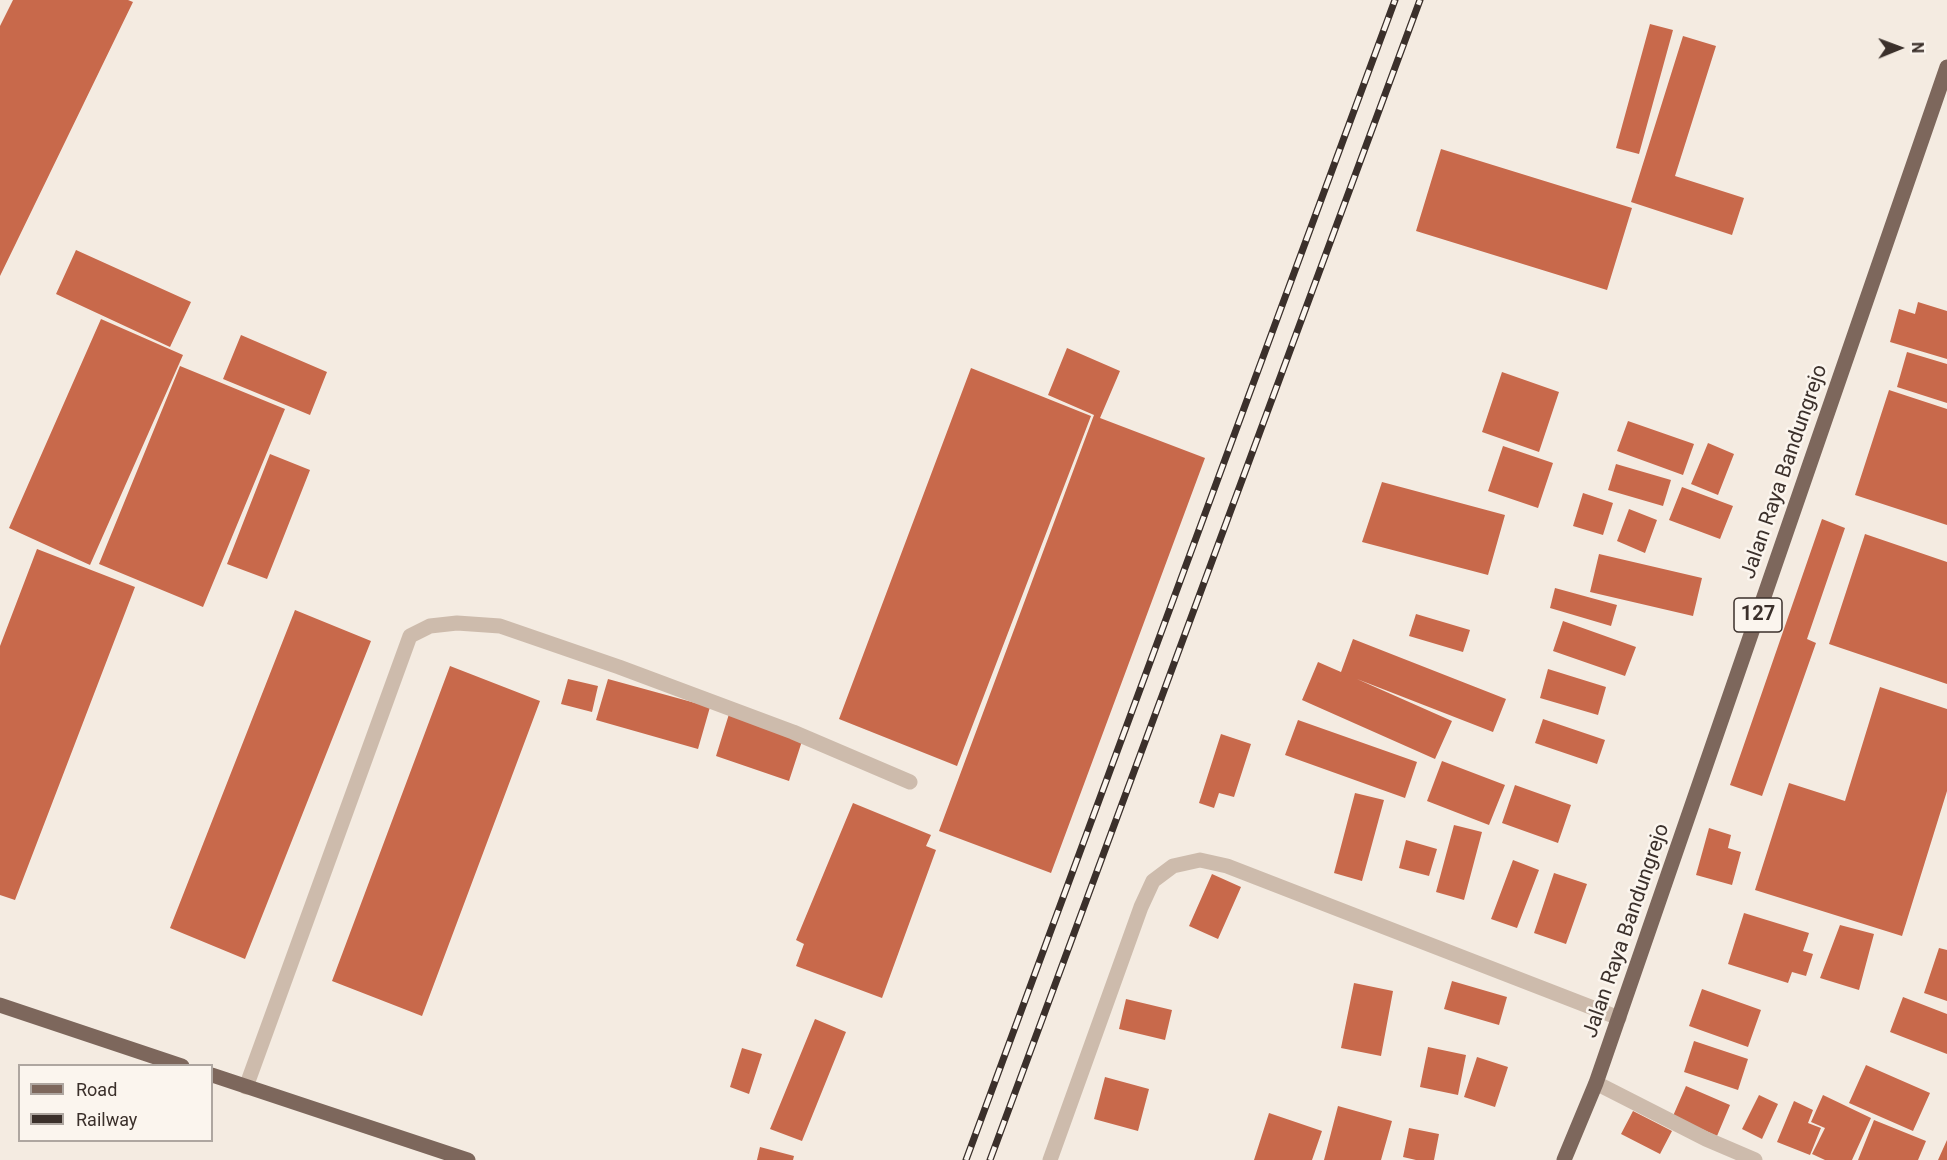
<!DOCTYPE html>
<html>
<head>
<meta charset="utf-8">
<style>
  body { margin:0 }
  #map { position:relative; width:1947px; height:1160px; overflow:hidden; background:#f4ebe1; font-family:Roboto,sans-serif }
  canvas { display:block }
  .legend { position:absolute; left:18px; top:1064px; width:195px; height:78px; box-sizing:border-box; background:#fbf5ee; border:2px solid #aea6a0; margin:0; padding:8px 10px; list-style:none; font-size:18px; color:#3b302b }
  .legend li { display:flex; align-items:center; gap:12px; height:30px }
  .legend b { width:30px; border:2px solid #aea6a0 }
  .north { position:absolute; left:1869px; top:18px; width:60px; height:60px; -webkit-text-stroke:4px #fbf5ee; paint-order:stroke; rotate:89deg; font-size:16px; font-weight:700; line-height:24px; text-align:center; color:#3b302b }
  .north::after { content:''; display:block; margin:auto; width:21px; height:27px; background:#3b302b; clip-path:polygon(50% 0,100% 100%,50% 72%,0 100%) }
</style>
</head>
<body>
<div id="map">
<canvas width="1947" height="1160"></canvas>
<ul class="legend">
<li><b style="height:8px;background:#7d675c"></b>Road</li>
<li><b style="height:8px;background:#3b302b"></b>Railway</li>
</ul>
<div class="north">N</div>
</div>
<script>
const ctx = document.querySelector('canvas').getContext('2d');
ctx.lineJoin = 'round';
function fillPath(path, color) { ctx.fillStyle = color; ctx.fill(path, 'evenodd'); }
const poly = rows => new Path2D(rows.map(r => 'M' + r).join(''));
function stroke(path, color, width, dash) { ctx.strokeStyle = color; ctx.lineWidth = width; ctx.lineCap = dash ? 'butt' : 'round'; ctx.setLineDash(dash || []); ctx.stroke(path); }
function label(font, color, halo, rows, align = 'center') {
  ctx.font = font + ' Roboto,sans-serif'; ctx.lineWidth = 5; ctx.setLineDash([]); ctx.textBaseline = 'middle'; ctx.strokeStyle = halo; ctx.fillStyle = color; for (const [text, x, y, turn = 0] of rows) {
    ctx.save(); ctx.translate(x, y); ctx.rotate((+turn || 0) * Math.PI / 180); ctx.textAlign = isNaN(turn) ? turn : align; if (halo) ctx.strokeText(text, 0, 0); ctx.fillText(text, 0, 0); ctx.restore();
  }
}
fillPath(poly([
  [13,0,128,0,133,2,0,276,0,26],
  [1650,24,1673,30,1639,154,1616,148],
  [1683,36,1716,46,1675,176,1744,198,1732,235,1631,202],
  [1441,149,1632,208,1607,290,1416,231],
  [76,250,191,302,170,347,56,294],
  [1918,302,1947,311,1947,359,1890,342,1899,309,1915,314],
  [101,319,183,355,90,565,9,528],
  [241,335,327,372,310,415,223,379],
  [1067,348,1120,371,1100,418,1205,458,1051,873,939,831,1094,415,1048,395],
  [1907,352,1947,364,1947,403,1897,387],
  [180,366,285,409,203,607,99,564],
  [971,368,1091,416,957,766,839,719],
  [1502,372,1559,392,1539,452,1482,432],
  [1889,390,1947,409,1947,525,1855,495],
  [1628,421,1694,444,1683,475,1617,451],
  [1708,443,1734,454,1718,495,1691,484],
  [1503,446,1553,463,1538,508,1488,491],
  [270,454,310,470,267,579,227,564],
  [1616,464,1671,480,1663,506,1608,490],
  [1382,482,1505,515,1488,575,1362,542],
  [1682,487,1733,506,1720,539,1669,520],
  [1583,493,1613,503,1603,535,1573,526],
  [1629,509,1657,520,1645,553,1617,541],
  [1822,519,1845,528,1807,639,1816,643,1762,796,1730,785],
  [1865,534,1947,562,1947,684,1829,644],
  [37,549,135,587,15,900,0,895,0,646],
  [1599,554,1702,578,1693,616,1590,592],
  [1555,588,1617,605,1611,626,1550,608],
  [295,610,371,641,245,959,170,928],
  [1416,614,1470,630,1463,652,1409,636],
  [1563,621,1636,647,1625,676,1553,651],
  [1353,639,1506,699,1493,732,1357,679,1452,721,1435,759,1302,700,1318,662,1341,672],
  [450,666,540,701,422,1016,332,981],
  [1548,669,1606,687,1598,715,1540,698],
  [568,679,598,686,592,712,561,704],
  [608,679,710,707,698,749,596,720],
  [1880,687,1947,709,1947,791,1902,936,1755,890,1789,783,1845,801],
  [729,714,803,738,789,781,716,756],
  [1543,719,1605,740,1597,764,1535,743],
  [1298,720,1417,762,1405,798,1285,755],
  [1221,734,1251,744,1234,797,1219,793,1214,808,1199,803],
  [1442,761,1505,785,1489,825,1427,801],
  [1515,785,1571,805,1558,843,1502,823],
  [1355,793,1384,800,1362,881,1334,873],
  [853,803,931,835,926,846,936,850,882,998,796,966,804,944,796,940],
  [1454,825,1482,832,1464,900,1436,892],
  [1709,828,1731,835,1728,848,1741,852,1732,885,1696,875],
  [1406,840,1437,849,1429,876,1399,868],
  [1513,860,1539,870,1517,928,1491,919],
  [1554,873,1587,884,1566,944,1534,933],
  [1212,874,1241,887,1218,939,1189,926],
  [1744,913,1809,933,1803,951,1813,954,1806,976,1792,972,1788,983,1728,964],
  [1840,925,1874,934,1859,990,1820,978],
  [1939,948,1947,950,1947,1001,1924,993],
  [1452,981,1507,997,1499,1025,1444,1009],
  [1354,983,1393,991,1381,1056,1341,1048],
  [1702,989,1761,1010,1748,1047,1689,1026],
  [1903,997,1947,1014,1947,1054,1890,1032],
  [1126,999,1172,1010,1165,1040,1119,1029],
  [815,1019,846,1032,802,1141,770,1129],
  [1694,1041,1748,1059,1738,1090,1684,1072],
  [1428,1047,1466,1055,1458,1095,1420,1087],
  [742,1048,762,1054,749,1094,730,1087],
  [1477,1057,1508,1067,1495,1107,1464,1097],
  [1866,1065,1930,1093,1913,1131,1849,1103],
  [1105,1077,1149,1089,1138,1131,1094,1119],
  [1686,1086,1730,1105,1717,1136,1673,1116],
  [1759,1095,1778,1104,1762,1139,1742,1129],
  [1823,1095,1871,1118,1852,1160,1825,1160,1812,1154,1825,1128,1811,1122],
  [1794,1101,1813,1110,1808,1123,1821,1128,1810,1155,1777,1142],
  [1338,1106,1392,1121,1381,1160,1324,1160],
  [1633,1111,1672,1131,1660,1154,1621,1134],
  [1269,1113,1322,1131,1312,1160,1254,1160],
  [1874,1120,1926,1141,1918,1160,1858,1160],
  [1409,1128,1439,1134,1434,1160,1416,1160,1403,1157],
  [1947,1140,1947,1160,1938,1160],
  [760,1147,794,1156,793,1160,757,1160]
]), '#c8694b');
stroke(poly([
  [1596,1083,1706,1139,1755,1160],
  [246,1087,410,636,430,626,457,623,500,626,619,667,793,732,910,782],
  [1050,1160,1141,907,1153,881,1173,866,1200,860,1227,866,1619,1018]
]), '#cdbbac', 15);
stroke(poly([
  [0,1005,182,1066],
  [212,1075,468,1160],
  [1564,1160,1596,1083,1947,67]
]), '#7d675c', 15);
const rail = poly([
  [966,1160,1395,0],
  [990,1160,1420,0]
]);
stroke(rail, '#3b302b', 7);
stroke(rail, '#fbf5ee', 4.5, [14]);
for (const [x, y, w] of [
  [1758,615,48]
]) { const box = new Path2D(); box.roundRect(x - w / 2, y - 17, w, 34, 4.5); ctx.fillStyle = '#fbf5ee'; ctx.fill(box); stroke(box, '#3b302b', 1.5); }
label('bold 20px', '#3b302b', null, [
  ["127",1758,615]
]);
label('21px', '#3b302b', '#fbf5ee', [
  ["Jalan Raya Bandungrejo",1785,472,-71],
  ["Jalan Raya Bandungrejo",1627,931,-71]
]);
</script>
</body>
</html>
